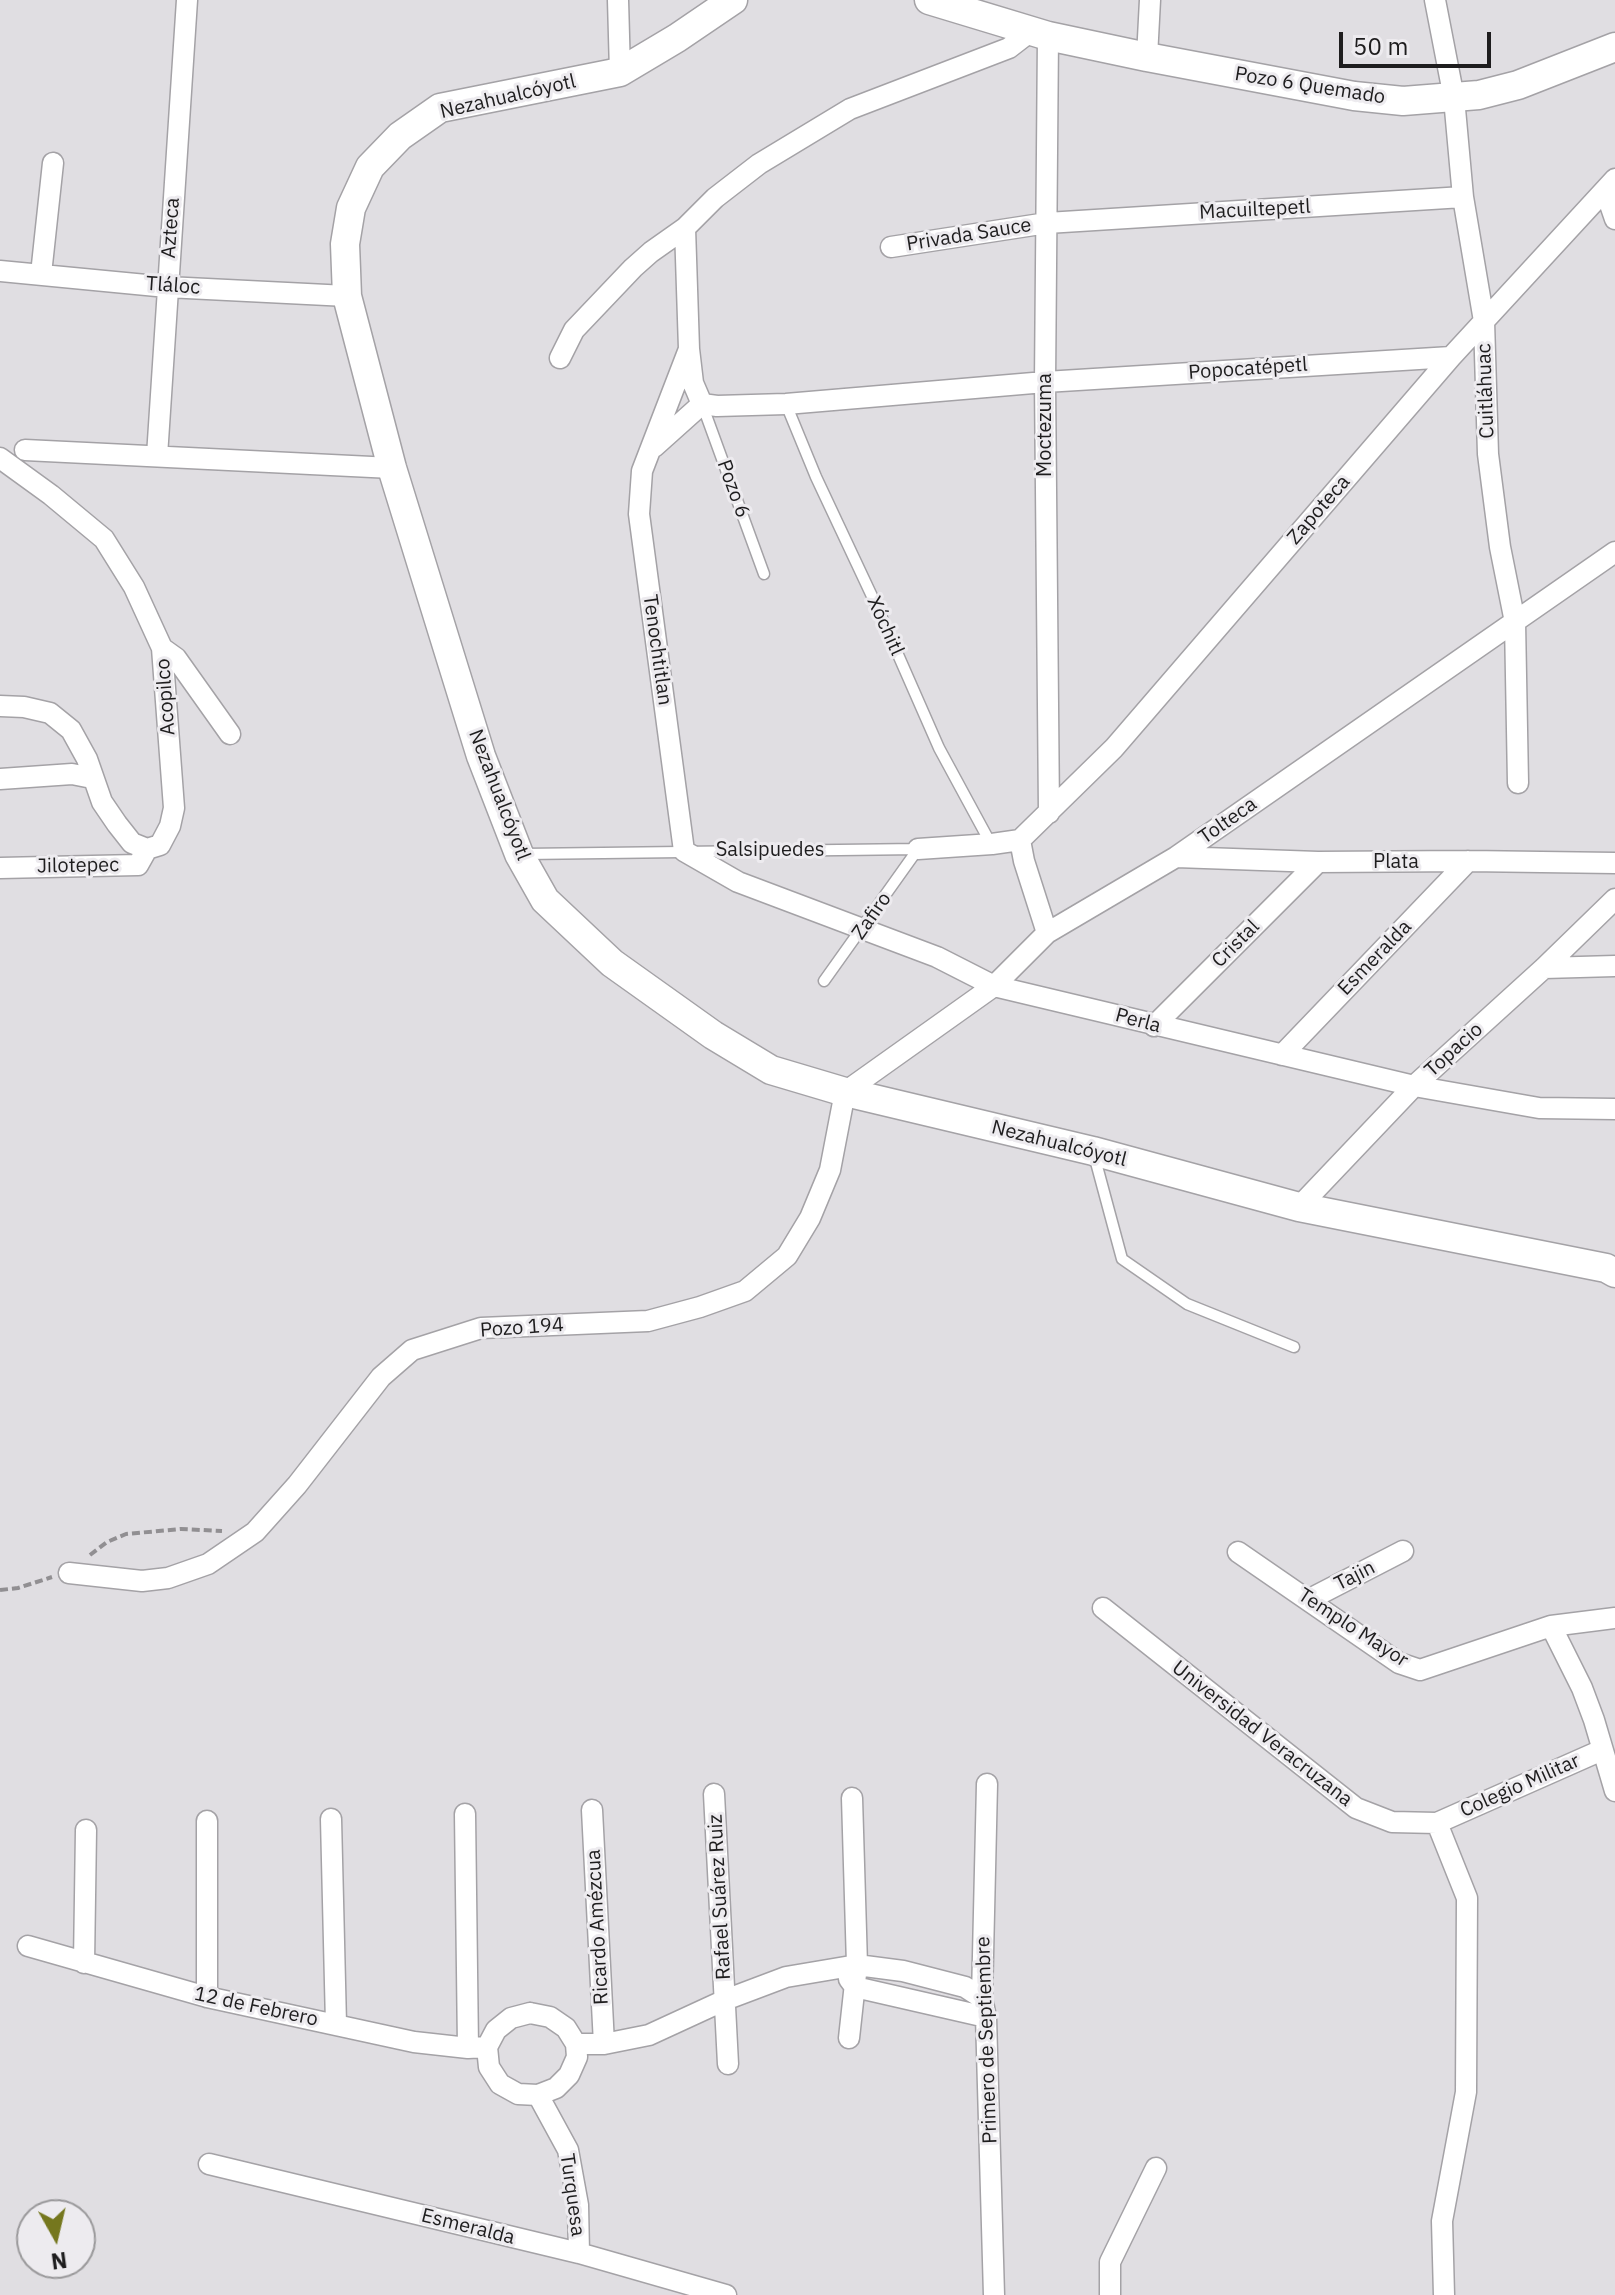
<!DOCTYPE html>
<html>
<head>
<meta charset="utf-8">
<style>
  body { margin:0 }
  #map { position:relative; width:1615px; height:2295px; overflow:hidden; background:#e0dee2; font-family:"IBM Plex Sans",sans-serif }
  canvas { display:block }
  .north { position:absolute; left:16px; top:2199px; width:80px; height:80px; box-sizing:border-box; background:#edebef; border:2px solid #9a999b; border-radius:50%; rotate:172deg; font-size:22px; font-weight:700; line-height:32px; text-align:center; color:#1e1d1e }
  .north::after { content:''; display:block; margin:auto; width:28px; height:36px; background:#75771e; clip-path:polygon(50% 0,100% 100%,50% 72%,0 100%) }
  .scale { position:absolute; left:1339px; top:32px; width:152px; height:36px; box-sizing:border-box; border:4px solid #1e1d1e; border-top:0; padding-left:10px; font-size:24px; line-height:28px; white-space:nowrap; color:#1e1d1e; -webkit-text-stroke:6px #edebef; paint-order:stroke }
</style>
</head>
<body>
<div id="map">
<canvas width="1615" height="2295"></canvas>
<div class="north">N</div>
<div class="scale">50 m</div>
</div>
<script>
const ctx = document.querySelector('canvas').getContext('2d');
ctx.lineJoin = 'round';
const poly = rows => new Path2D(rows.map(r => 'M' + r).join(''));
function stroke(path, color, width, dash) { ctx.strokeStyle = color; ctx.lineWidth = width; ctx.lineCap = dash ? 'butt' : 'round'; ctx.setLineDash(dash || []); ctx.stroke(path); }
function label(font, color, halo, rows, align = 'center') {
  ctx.font = font + ' "IBM Plex Sans",sans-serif'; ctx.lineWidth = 6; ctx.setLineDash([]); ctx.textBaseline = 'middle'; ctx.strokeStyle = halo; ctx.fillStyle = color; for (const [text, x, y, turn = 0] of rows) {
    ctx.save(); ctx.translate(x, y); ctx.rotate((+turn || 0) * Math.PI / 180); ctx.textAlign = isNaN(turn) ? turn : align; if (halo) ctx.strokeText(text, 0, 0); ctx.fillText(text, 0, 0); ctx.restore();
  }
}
const service = poly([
  [702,404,764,574],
  [786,404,816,477,878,609,939,748,991,844],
  [524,854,918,849],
  [824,981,918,849],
  [1094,1155,1122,1259,1187,1304,1294,1347]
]);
const minor = poly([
  [618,0,620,72],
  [1435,0,1454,98,1463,197,1484,321,1488,454,1500,547,1515,622,1518,783],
  [1048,36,1045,382,1049,813],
  [1147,57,1150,0],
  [1605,190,1615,219],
  [685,228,689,349,693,383,702,404],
  [891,247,1047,223,1463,197],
  [0,271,167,287,347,296],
  [41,274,53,163],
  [689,349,642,471,639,514,684,851,738,882,937,957,994,986,1414,1086,1539,1108,1615,1109],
  [560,358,574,330,633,268,651,252,685,228,715,198,759,164,850,109,1009,48,1031,31],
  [702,404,717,406,786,404,1045,382,1451,357],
  [654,447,702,404],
  [25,450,392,468],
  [157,456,187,0],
  [0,458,51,495,104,539,134,587,162,648,174,808,170,826,160,845,147,849,132,843,117,824,102,802,87,759,71,730,50,713,24,707,0,706],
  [162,648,176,658,230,734],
  [0,779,72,774,92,778],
  [1020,840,1114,748,1451,357,1615,179],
  [1020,840,1024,861,1047,933],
  [918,849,992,844,1020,840],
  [1176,857,1318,862,1468,861,1615,863],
  [0,868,138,865,147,849],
  [1544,968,1615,966],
  [1154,1026,1318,862],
  [1282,1055,1468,861],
  [1299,1207,1414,1086,1544,968,1615,899],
  [1238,1552,1399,1663,1420,1670,1551,1626,1615,1618],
  [69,1573,142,1581,168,1578,208,1564,255,1532,297,1485,381,1377,412,1350,481,1328,648,1321,700,1307,745,1291,787,1256,810,1218,830,1170,845,1092,994,986,1047,933,1176,857,1615,552],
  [1308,1600,1403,1551],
  [1103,1608,1356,1808,1392,1822,1437,1823,1467,1898,1466,2092,1442,2221,1444,2295],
  [1551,1626,1582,1688,1594,1720,1615,1791],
  [987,1784,982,1998,986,2017,994,2295],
  [714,1794,728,2064],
  [592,1810,604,2044],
  [465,1814,468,2048],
  [331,1819,336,2024],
  [207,1821,207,1997],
  [1437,1823,1602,1750],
  [28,1946,207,1997,414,2042,468,2048,487,2047],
  [84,1963,86,1830],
  [849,1979,855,1987,986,2017],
  [530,2013,550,2017,566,2028,576,2044,577,2057,569,2075,556,2088,538,2095,518,2094,500,2084,489,2067,487,2047,496,2030,511,2018,530,2013],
  [849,2038,857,1965,852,1798],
  [576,2044,604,2044,649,2035,725,2000,786,1977,857,1965,903,1971,965,1987,982,1998],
  [538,2095,568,2150,578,2205,579,2253],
  [209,2164,579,2253,726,2295],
  [1110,2295,1110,2262,1156,2168]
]);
const secondary = poly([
  [733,0,677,38,620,72,440,108,400,136,370,167,351,208,345,244,347,296,392,468,481,756,519,854,545,900,612,963,713,1035,771,1070,845,1092,1093,1151,1299,1207,1606,1268,1615,1273],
  [929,0,1048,36,1147,57,1354,96,1403,101,1479,95,1518,85,1615,47]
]);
stroke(service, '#a4a2a6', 13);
stroke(minor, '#a4a2a6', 23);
stroke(secondary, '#a4a2a6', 31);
stroke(poly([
  [90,1555,107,1542,126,1534,181,1529,222,1531],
  [0,1590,18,1588,52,1577]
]), '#918f92', 4, [8, 4]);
stroke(service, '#fff', 10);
stroke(minor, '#fff', 20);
stroke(secondary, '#fff', 28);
label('20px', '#1e1d1e', '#edebef', [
  ["Pozo 6 Quemado",1310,86,9],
  ["Nezahualcóyotl",508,97,-13],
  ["Macuiltepetl",1255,210,-3],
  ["Azteca",171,228,-86],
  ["Privada Sauce",969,235,-9],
  ["Tláloc",173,286,4],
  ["Popocatépetl",1248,369,-4],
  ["Cuitláhuac",1486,391,-92],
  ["Moctezuma",1045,425,-90],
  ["Pozo 6",733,489,70],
  ["Zapoteca",1319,510,-49],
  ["Xóchitl",885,626,66],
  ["Tenochtitlan",657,650,82],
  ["Acopilco",166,697,-94],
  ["Nezahualcóyotl",499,795,69],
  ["Tolteca",1228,821,-35],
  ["Salsipuedes",770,850],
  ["Plata",1396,862],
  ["Jilotepec",78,866,-1],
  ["Zafiro",872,916,-55],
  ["Cristal",1236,944,-45],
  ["Esmeralda",1375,958,-46],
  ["Perla",1138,1021,15],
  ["Topacio",1454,1050,-42],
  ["Nezahualcóyotl",1059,1144,14],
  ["Pozo 194",522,1328,-4],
  ["Tajin",1355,1576,-27],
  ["Templo Mayor",1353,1628,33],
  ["Universidad Veracruzana",1262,1734,38],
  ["Colegio Militar",1520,1786,-24],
  ["Rafael Suárez Ruiz",720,1897,-93],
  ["Ricardo Amézcua",598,1927,-93],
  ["12 de Febrero",256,2007,12],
  ["Primero de Septiembre",987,2040,-92],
  ["Turquesa",572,2195,82],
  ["Esmeralda",468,2227,14]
]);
</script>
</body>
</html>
